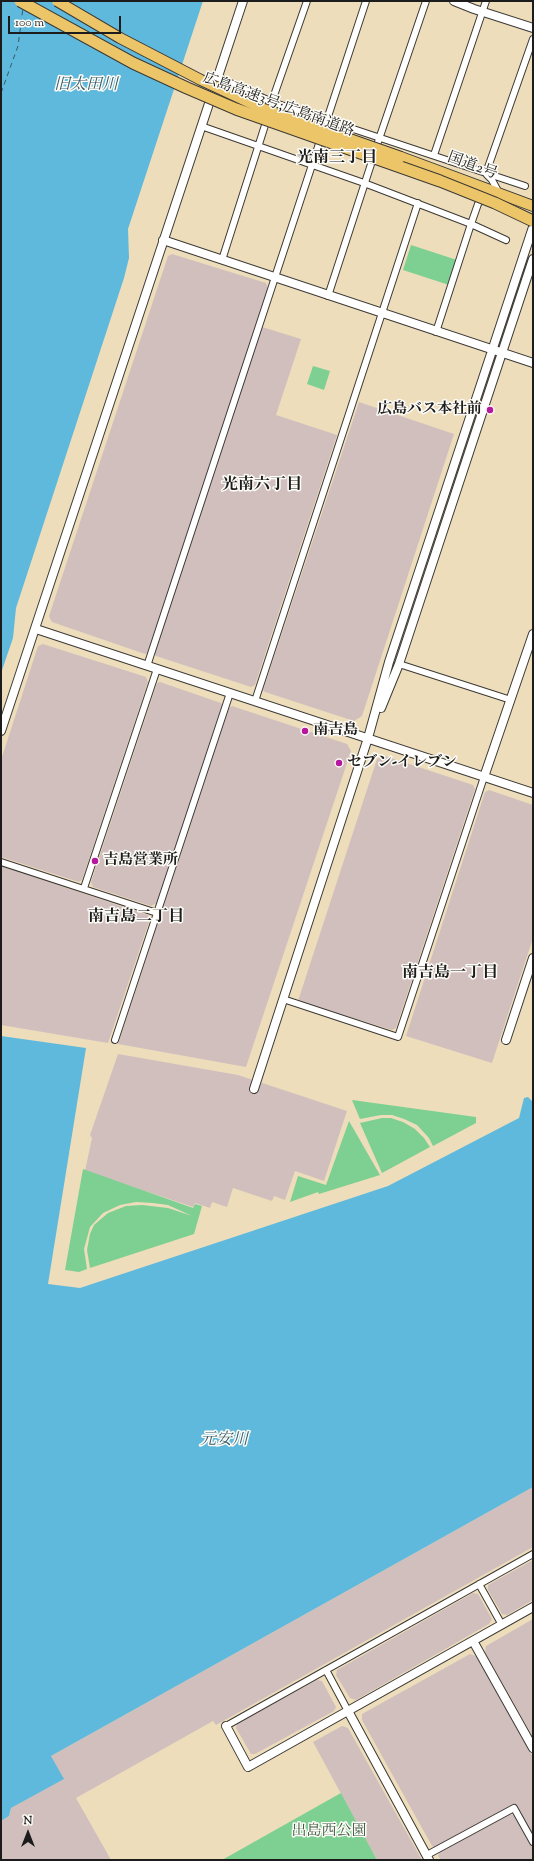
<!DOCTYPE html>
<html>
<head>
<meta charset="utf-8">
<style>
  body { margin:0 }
  #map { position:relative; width:534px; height:1861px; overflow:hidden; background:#edddbb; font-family:"Sorts Mill Goudy",serif }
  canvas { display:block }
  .frame { position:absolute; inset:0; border:2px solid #1c1c1c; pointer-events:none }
  .north { position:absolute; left:8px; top:1813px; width:40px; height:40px; -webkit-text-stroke:3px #fdfcf7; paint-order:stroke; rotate:0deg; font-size:11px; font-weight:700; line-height:16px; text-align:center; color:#1c1c1c }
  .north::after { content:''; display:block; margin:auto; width:14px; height:18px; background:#1c1c1c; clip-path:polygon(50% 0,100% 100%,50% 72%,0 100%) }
  .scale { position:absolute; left:8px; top:16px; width:113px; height:18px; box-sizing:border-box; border:2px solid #1c1c1c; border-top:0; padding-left:5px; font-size:12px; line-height:14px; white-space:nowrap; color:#1c1c1c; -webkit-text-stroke:3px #fdfcf7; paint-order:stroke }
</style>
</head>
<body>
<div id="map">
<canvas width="534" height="1861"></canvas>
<div class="frame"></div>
<div class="north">N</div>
<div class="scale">100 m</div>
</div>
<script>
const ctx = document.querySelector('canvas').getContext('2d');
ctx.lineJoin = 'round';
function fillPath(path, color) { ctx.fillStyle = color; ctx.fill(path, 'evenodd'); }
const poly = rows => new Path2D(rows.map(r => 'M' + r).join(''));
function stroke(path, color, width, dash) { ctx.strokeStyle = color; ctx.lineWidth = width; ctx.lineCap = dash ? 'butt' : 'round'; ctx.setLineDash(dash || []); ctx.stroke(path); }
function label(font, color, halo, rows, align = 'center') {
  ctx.font = font + ' "Sorts Mill Goudy","Noto Serif JP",serif'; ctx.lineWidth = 3; ctx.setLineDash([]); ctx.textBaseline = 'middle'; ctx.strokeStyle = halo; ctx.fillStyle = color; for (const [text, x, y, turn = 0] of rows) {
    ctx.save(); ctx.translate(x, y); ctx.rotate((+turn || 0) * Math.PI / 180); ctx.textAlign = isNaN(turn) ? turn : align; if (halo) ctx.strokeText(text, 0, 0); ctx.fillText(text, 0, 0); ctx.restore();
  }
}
fillPath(poly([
  [172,254,266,283,268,288,148,653,145,654,52,622,49,616,168,256],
  [262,327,301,339,276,415,337,435,255,685,251,687,156,656,154,654],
  [359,402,454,434,362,716,354,721,265,692,263,690],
  [43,644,146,677,148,682,82,880,79,882,1,857,1,760,38,646],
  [160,682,221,703,222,705,157,903,151,906,93,887,91,882,157,683],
  [232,706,347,744,351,751,246,1067,118,1044,229,708],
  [385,756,473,785,475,789,396,1028,392,1030,298,1001,377,759],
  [489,790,533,805,533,938,492,1063,406,1036,485,792],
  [1,866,148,915,150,919,108,1043,1,1025],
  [118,1054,238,1075,347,1111,324,1181,295,1171,285,1200,274,1196,272,1201,233,1188,227,1207,212,1202,210,1208,195,1203,193,1207,85,1171,92,1138,90,1135],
  [533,1487,533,1547,216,1725,213,1721,76,1798,111,1860,1,1860,1,1821,9,1816,11,1808,63,1779,51,1756],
  [533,1560,533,1600,507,1615,502,1614,488,1590,488,1585],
  [473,1593,478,1594,492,1619,489,1624,356,1700,350,1698,336,1675,337,1670],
  [533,1619,533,1737,485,1652,486,1646],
  [470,1654,476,1656,533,1757,533,1837,514,1804,437,1848,432,1846,362,1720,362,1714],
  [317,1680,322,1681,336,1707,334,1711,255,1754,251,1754,236,1728,237,1724],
  [342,1726,348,1728,422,1860,377,1860,313,1742],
  [509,1814,514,1815,533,1849,533,1860,441,1860,438,1856,440,1852]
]), '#d1bfbe');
fillPath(poly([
  [411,245,457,260,449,285,403,270],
  [313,366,330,371,324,390,307,384],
  [352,1100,476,1117,476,1123,433,1146,429,1138,417,1125,404,1119,392,1115,381,1115,360,1119],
  [382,1118,391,1118,403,1122,415,1129,424,1138,430,1147,382,1173,360,1123],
  [349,1121,380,1175,319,1194,318,1192,290,1202,298,1176,326,1185],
  [83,1169,193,1208,195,1204,202,1206,194,1234,90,1268,87,1250,90,1234,94,1225,108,1213,126,1206,142,1205,168,1208,192,1216,168,1205,153,1203,136,1202,120,1205,103,1213,90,1227,84,1249,87,1269,79,1272,65,1270],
  [341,1793,377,1860,222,1860]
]), '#7dd092');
fillPath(poly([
  [1,1,203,1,128,229,129,258,124,278,16,608,13,638,1,673],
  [1,1036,86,1048,48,1284,80,1288,388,1186,519,1118,524,1098,528,1097,533,1102,533,1487,51,1756,64,1779,11,1808,9,1816,1,1821]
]), '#5fb9dc');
stroke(poly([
  [1,93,18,46,23,8]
]), '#375b69', 1, [5, 4]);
const minor = poly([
  [217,77,272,102,525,186],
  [271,104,307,1],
  [201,126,364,183,471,224,506,240],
  [378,142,426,1],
  [434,155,486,1],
  [486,173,533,39],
  [487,175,492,180,499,193],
  [222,260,267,119],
  [328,296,374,155],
  [436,332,471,224,478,204,484,196],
  [399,664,511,700],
  [147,666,366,1],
  [255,701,418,203],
  [1,862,157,913],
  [84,888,157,669],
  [283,999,398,1037,484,777],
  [115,1040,230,693],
  [479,1584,502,1625],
  [326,1670,348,1711],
  [226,1726,533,1554],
  [427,1855,514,1808,533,1842]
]);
const tertiary = poly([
  [454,1,474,9,533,28],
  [163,240,533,363],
  [36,629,533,793],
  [381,708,399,664,533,259],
  [1,731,243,1],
  [484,777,533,634],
  [506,1040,533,958],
  [254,1089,368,738,389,662,533,227],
  [473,1641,533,1748],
  [348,1711,429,1860],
  [226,1726,248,1767,533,1607]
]);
const trunk = poly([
  [401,157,533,206]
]);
stroke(minor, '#3b3934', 8);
stroke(tertiary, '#3b3934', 10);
stroke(trunk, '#3b3934', 12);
stroke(minor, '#fff', 6);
stroke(tertiary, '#fff', 8);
stroke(trunk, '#edc569', 10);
const trunkBridge = poly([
  [57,1,120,38,201,80,261,108,401,157]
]);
const motorwayBridge = poly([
  [20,1,133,63,187,88,236,109,440,181,495,203,533,221]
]);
stroke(trunkBridge, '#3b3934', 12, []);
stroke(motorwayBridge, '#3b3934', 13, []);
stroke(trunkBridge, '#edc569', 10);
stroke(motorwayBridge, '#edc569', 11);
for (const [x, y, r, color] of [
  [490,410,4,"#b5179e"],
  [305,731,4,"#b5179e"],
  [339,763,4,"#b5179e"],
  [95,861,4,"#b5179e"]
]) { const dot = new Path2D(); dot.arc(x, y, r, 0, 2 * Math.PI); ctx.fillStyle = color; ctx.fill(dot); stroke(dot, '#fdfcf7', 1.5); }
label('15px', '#1c1c1c', '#fdfcf7', [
  ["広島高速3号;広島南道路",278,106,20],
  ["国道2号",472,167,20]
]);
label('bold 15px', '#1c1c1c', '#fdfcf7', [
  ["広島バス本社前",482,410,"right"],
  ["南吉島",313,731],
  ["セブン-イレブン",347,763],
  ["吉島営業所",103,861]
], 'left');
label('15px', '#3e5b45', '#fdfcf7', [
  ["出島西公園",329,1832]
]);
label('italic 16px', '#375b69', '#fdfcf7', [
  ["旧太田川",86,86],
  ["元安川",224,1441]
]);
label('bold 16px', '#1c1c1c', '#fdfcf7', [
  ["光南三丁目",337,159],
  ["光南六丁目",262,486],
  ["南吉島二丁目",136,918],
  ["南吉島一丁目",450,974]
]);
</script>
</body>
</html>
